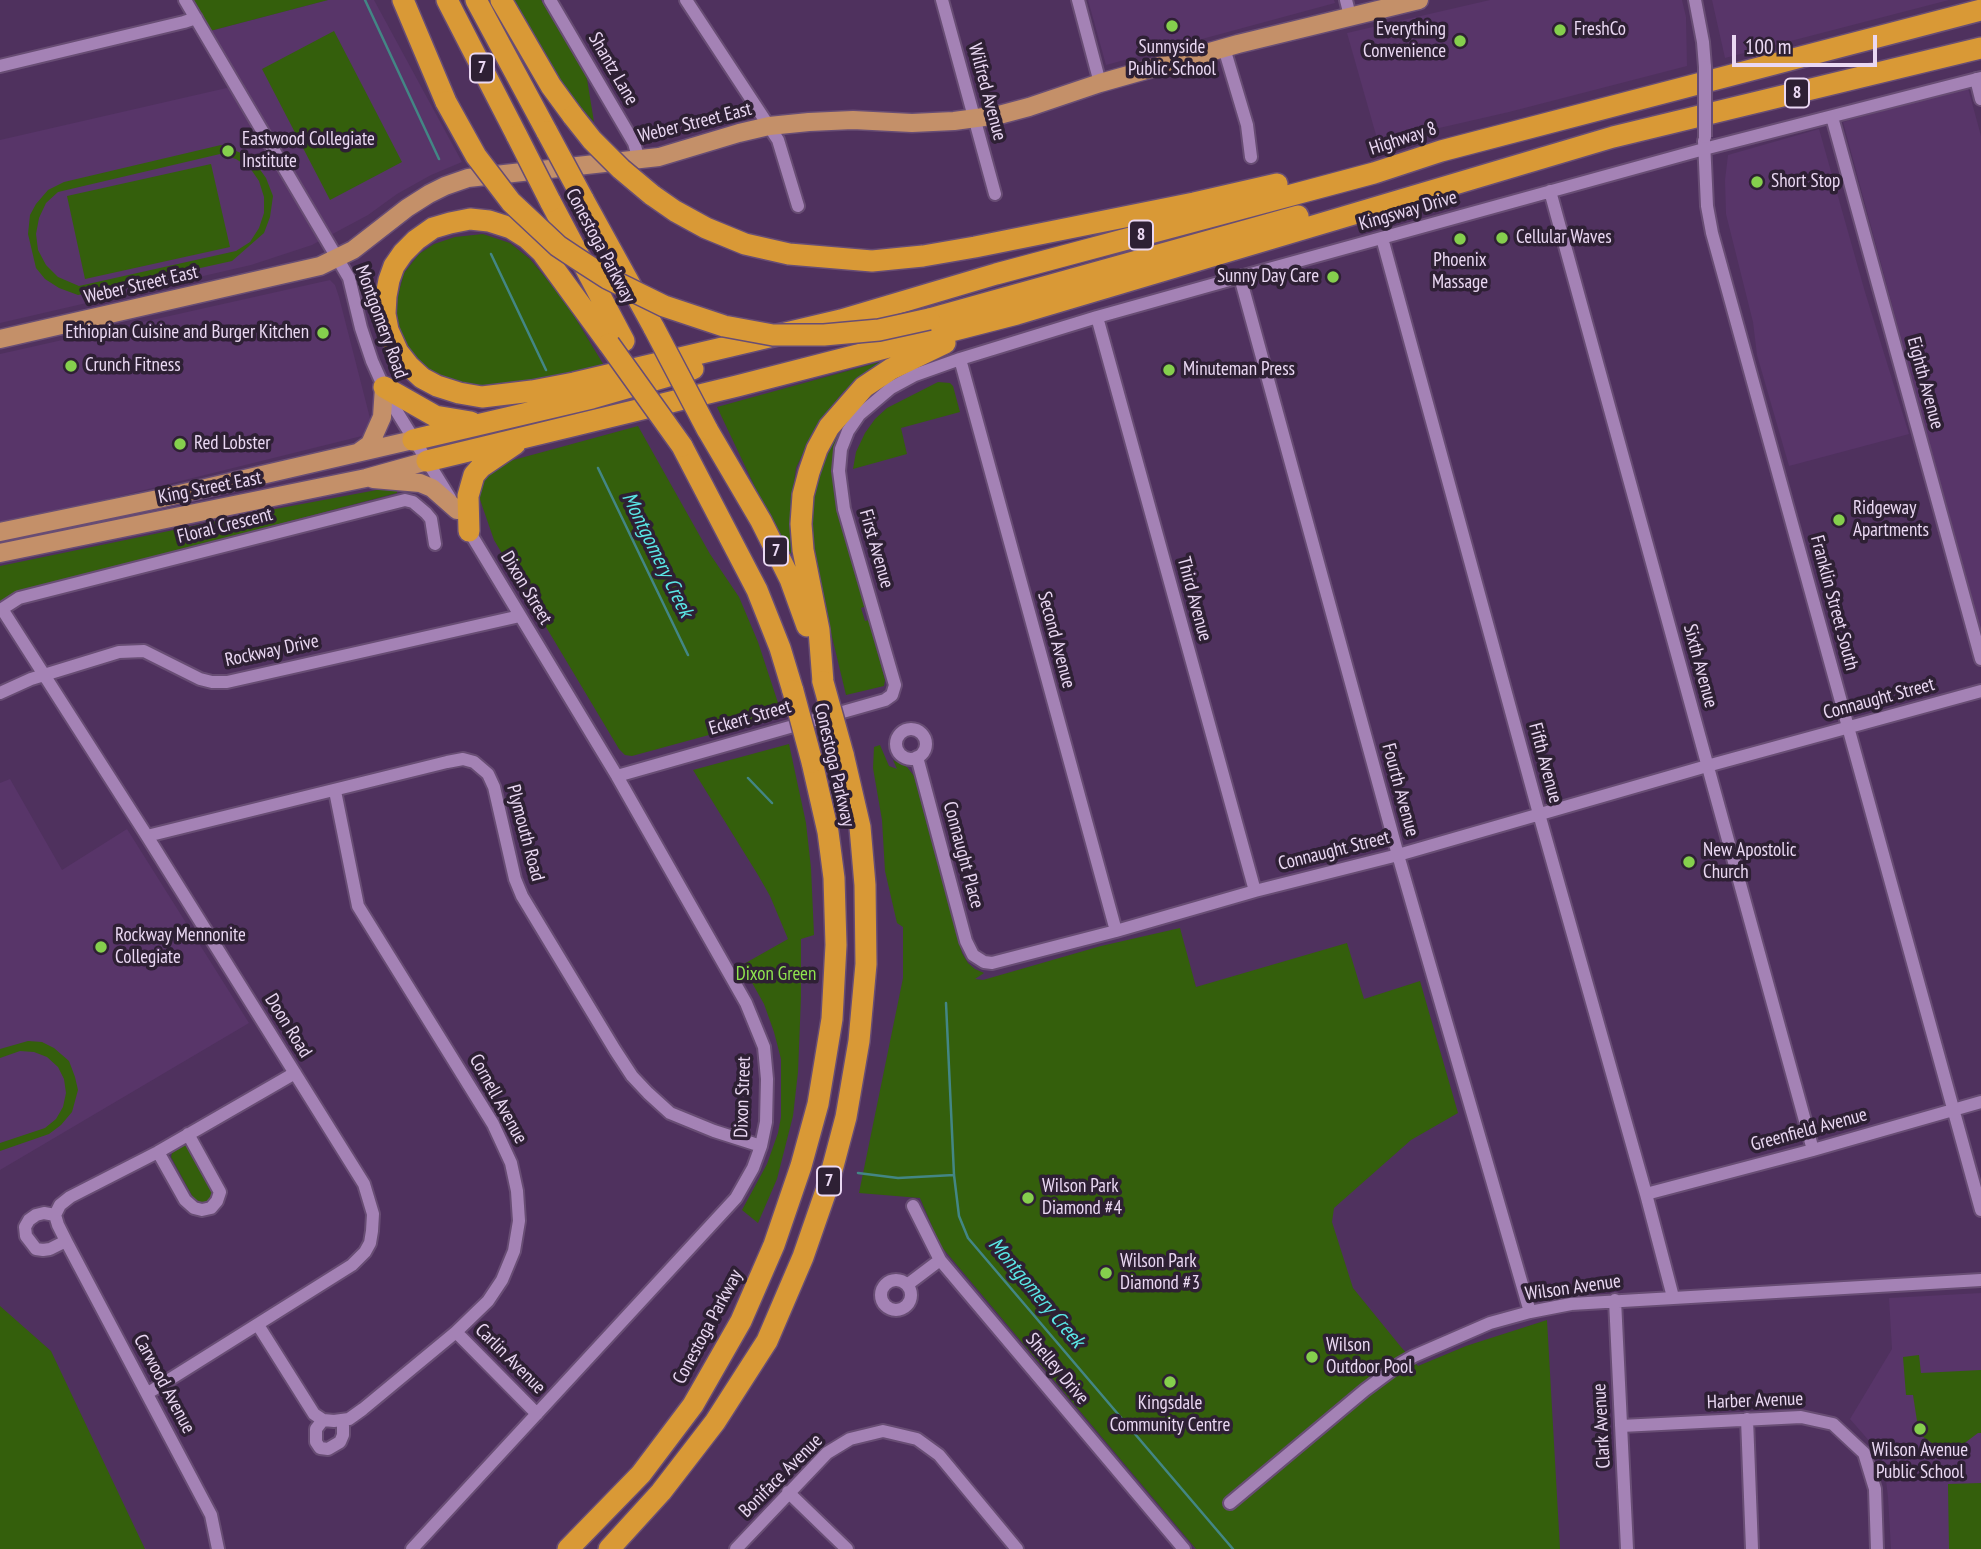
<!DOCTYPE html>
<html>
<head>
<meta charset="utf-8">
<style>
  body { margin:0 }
  #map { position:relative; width:1981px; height:1549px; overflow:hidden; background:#4f315e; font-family:"PT Sans Narrow",sans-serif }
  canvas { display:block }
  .scale { position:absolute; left:1732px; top:35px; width:145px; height:32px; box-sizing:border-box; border:4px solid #ead8f3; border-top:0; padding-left:9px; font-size:21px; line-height:24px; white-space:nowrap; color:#ead8f3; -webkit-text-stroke:5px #2e2034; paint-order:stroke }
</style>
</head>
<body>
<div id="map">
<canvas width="1981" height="1549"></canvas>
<div class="scale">100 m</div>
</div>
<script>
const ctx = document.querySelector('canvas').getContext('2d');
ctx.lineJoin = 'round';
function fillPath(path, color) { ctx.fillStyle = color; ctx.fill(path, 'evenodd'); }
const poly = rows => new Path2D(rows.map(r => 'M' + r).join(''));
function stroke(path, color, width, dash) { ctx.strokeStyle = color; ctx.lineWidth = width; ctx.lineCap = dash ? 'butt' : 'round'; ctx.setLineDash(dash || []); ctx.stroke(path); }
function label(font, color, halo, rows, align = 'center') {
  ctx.font = font + ' "PT Sans Narrow",sans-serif'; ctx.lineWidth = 7; ctx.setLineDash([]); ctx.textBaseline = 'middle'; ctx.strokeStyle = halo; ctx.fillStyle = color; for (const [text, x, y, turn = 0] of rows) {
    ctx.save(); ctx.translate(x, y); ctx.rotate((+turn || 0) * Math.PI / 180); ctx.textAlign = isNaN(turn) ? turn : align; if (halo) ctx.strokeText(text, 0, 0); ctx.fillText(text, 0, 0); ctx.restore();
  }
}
fillPath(poly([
  [328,0,374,0,462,162,431,175,397,194,368,215,312,245,251,265,0,323,0,140,244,84,210,31],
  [1088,0,1334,0,1335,3,1106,65],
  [1490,0,1682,0,1686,17,1687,66,1509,112,1378,142,1347,33],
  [1712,0,1949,0,1725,58],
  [1968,88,1981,136,1981,636,1843,122],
  [1819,129,1865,292,1909,434,1789,466,1757,355,1753,322,1726,214,1725,180,1728,155],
  [330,280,335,285,339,297,372,426,366,435,96,502,0,522,0,354],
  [10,779,62,870,127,829,249,1023,0,1170,0,783],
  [1981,1293,1981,1549,1891,1549,1888,1497,1884,1464,1878,1451,1850,1419,1892,1349,1889,1298]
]), '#583569');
fillPath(poly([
  [192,0,328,0,210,31],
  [514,0,541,0,586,73,594,122,568,93],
  [334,31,402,162,330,200,262,69],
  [221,145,246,155,256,164,266,178,273,196,270,217,264,233,232,261,78,295,59,288,45,279,36,268,28,234,30,215,36,204,48,190,64,182],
  [220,154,236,159,250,168,259,181,264,197,264,213,259,228,250,242,236,251,79,286,58,277,46,265,38,250,36,234,39,218,46,203,58,192],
  [211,164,230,247,85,279,67,196],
  [483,234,510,243,530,259,565,301,605,367,496,386,466,385,443,379,425,368,409,352,402,338,396,320,397,299,404,273,419,254,434,244,455,237],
  [880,362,843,392,816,426,796,468,791,507,791,563,717,407],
  [938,382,950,383,953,386,960,412,901,428,907,454,853,469,856,452,865,433,875,419,887,408],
  [863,399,836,449,833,483,866,606,861,608,865,621,869,620,885,680,884,686,846,695,815,566,810,524,812,491,828,443],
  [638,426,710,554,739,597,758,642,782,715,632,756,625,755,619,749,494,540,477,491,480,481,506,462],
  [398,486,397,493,28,590,6,601,0,602,0,566,270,510],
  [789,744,806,823,811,868,814,935,801,939,801,997,798,1072,793,1116,777,1179,758,1223,742,1210,767,1164,778,1133,781,1117,781,1059,774,1032,764,1004,742,965,788,939,770,896,758,875,693,770],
  [880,745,889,766,897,769,893,760,907,767,914,776,962,953,968,963,975,969,984,973,975,979,983,980,1101,946,1180,928,1196,987,1347,943,1364,999,1420,981,1458,1113,1411,1140,1334,1208,1332,1222,1353,1288,1401,1347,1418,1366,1466,1346,1547,1320,1560,1549,1196,1549,940,1245,920,1198,859,1193,903,978,903,927,897,923,885,871,882,820,873,768,874,747],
  [28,1041,42,1042,54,1048,69,1061,75,1077,78,1090,72,1112,61,1125,49,1134,0,1151,0,1143,45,1128,56,1119,63,1107,66,1093,64,1079,58,1067,47,1057,34,1052,20,1051,0,1058,0,1049],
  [185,1145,191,1146,214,1189,212,1197,208,1202,202,1204,195,1201,171,1157,172,1153],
  [0,1306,51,1351,145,1549,0,1549],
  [1919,1355,1921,1373,1981,1370,1981,1433,1978,1433,1962,1445,1936,1446,1919,1434,1913,1395,1906,1395,1903,1357],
  [1981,1483,1981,1549,1949,1549,1948,1484]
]), '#345f0c');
stroke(poly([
  [365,0,439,159],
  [491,254,546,370],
  [598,468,688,655],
  [748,778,772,803],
  [946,1003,954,1175,959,1216,968,1238,1233,1549],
  [858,1173,898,1178,954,1175]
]), '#438685', 2.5);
const minor = poly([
  [185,0,349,278,361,328,372,361,389,399,450,498],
  [550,0,634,143,639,160],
  [686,0,778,140,798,206],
  [942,0,995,194],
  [1078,0,1100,83],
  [1346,0,1350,16],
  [1695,0,1703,42,1705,67],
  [1224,48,1247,125,1251,157],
  [0,66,184,22,196,18],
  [1976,79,1981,99],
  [1832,117,1981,659],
  [1704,141,1707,206,1712,233,1981,1210],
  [1550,191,1813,1150],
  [1382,238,1539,814,1646,1194,1673,1297],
  [1240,277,1398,855,1530,1312],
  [1097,317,1255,891],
  [960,359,1116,931],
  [2,609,147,836,364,1184,373,1214,372,1231,370,1243,365,1252,352,1265,148,1393],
  [2,609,19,598,405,500,413,502,426,513,431,519,435,544],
  [0,693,31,679,119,652,144,651,200,679,212,682,227,682,520,616],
  '896 744a15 15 0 1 1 30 0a15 15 0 1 1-30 0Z',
  [917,757,966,941,973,955,984,962,992,963,1116,931,1255,891,1398,855,1707,766,1981,691],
  [617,776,885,700,892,695,895,685,844,509,839,471,841,449,848,431,859,415,891,388,915,375,960,359,1097,317,1240,277,1704,149,1981,78],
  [147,836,447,762,463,759,474,762,488,774,494,787,515,879,522,896,615,1050,632,1076,648,1093,670,1113,714,1131,761,1146],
  [158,1152,185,1200,194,1208,202,1210,211,1208,217,1201,220,1192,188,1134],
  [1646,1194,1813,1150,1981,1102],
  [913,1206,940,1260,1184,1549],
  [55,1215,44,1213,36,1215,29,1220,25,1227,26,1236,36,1249,43,1250,50,1249,66,1241],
  '881 1295a15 15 0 1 1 30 0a15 15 0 1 1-30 0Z',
  [907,1285,940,1260],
  [1615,1300,1627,1549],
  [258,1325,314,1414,323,1420,334,1421,349,1419,363,1409,456,1332,488,1301,502,1280,514,1251,519,1221,517,1191,511,1163,493,1124,358,906,335,791],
  [456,1332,537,1414],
  [1747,1419,1752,1549],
  [323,1420,316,1429,316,1442,320,1448,328,1449,340,1442,343,1435,343,1420],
  [1621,1426,1801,1417,1833,1424,1864,1453,1875,1489,1877,1549],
  [788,1492,847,1549],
  [1230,1503,1365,1390,1400,1364,1414,1356,1490,1323,1530,1312,1571,1304,1981,1280],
  [218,1549,211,1515,66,1241,58,1225,55,1215,60,1205,70,1197,158,1152,295,1073],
  [412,1549,736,1198,753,1168,761,1146,766,1122,767,1079,764,1047,746,1003,617,776,466,526],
  [736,1549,827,1453,850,1439,883,1431,917,1439,939,1455,1017,1549]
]);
const major = poly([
  [0,339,320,266,353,250,407,208,429,194,445,186,468,178,659,157,739,133,769,126,809,122,853,120,912,123,954,121,999,115,1029,107,1100,83,1238,44,1419,0],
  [359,452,370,444,382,417,384,387],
  [373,479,420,483,432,488,457,510],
  [0,532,158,499,413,440],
  [0,553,366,478,427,461]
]);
const highway = poly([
  [403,0,446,102],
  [447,0,517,136],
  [476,0,547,132],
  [501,0,551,86,573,116],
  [652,195,675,211,706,228,745,244,789,254,872,261,923,256,975,247,1194,203,1277,184],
  [583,199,654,328],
  [550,201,624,341],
  [929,319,1298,216],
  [609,344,542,252,527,238,511,228,489,221,470,219,450,223,433,228,416,240,403,253,394,266,389,280,386,296,385,314,388,330,398,352,409,366,422,378,437,386,459,393,482,397,532,391,574,383,841,320,996,274,1374,173,1441,151,1981,10],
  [384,387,435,416,471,422],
  [707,429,761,521,790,579,807,626],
  [413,440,592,398,693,369],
  [682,446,757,590,780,648,793,691],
  [427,461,737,386,1017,314,1613,137,1981,48],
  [469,531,468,496,474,475,481,467,515,444],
  [823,682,819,630,803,550,801,524,803,495,809,472,817,449,829,427,864,387,891,369,945,343],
  [568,1549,641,1474,693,1405,741,1321,774,1245,801,1166,818,1104,832,1019,836,945,834,878,828,832,812,762],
  [609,1549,661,1492,715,1422,767,1341,803,1257,828,1185,846,1117,859,1041,866,964,865,885,860,827,843,754]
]);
stroke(minor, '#684d74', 16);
stroke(major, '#684d74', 21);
stroke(highway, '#684d74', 24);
stroke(minor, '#a482b5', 12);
stroke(major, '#c49069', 18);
stroke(highway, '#d99936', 21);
const minorBridge = poly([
  [1705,137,1705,67]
]);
const highwayBridge = poly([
  [446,102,476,156,511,202,558,246,576,258,607,278,664,306,724,326,773,335,824,335,879,330,929,319],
  [573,116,592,140,621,169,652,195],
  [547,132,583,199],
  [517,136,550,201],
  [654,328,707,429],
  [609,344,682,446],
  [823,682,843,754],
  [793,691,812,762]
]);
stroke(minorBridge, '#684d74', 16, []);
stroke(highwayBridge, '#684d74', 24, []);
stroke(minorBridge, '#a482b5', 12);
stroke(highwayBridge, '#d99936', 21);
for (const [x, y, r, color] of [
  [1172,26,7,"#85cf4d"],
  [1560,30,7,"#85cf4d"],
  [1460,41,7,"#85cf4d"],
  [228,151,7,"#85cf4d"],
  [1757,182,7,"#85cf4d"],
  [1502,238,7,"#85cf4d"],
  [1460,239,7,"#85cf4d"],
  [1333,277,7,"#85cf4d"],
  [323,333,7,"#85cf4d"],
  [71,366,7,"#85cf4d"],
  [1169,370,7,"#85cf4d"],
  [180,444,7,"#85cf4d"],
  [1839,520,7,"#85cf4d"],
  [1689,862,7,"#85cf4d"],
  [101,947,7,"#85cf4d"],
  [1028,1198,7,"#85cf4d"],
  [1106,1273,7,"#85cf4d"],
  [1312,1357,7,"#85cf4d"],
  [1170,1382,7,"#85cf4d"],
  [1920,1429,7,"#85cf4d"]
]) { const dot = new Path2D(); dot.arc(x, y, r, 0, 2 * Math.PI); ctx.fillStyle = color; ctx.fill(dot); stroke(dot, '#2e2034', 2.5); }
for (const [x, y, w] of [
  [482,68,24],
  [1797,93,24],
  [1141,235,24],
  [776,551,24],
  [829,1181,24]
]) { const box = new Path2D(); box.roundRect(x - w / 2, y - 14.5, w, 29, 5); ctx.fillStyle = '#2e2034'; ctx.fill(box); stroke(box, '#ead8f3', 2); }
label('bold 18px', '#ead8f3', null, [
  ["7",482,68],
  ["8",1797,93],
  ["8",1141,235],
  ["7",776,551],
  ["7",829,1181]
]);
label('19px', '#ead8f3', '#2e2034', [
  ["Everything",1446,30,"right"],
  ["Convenience",1446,52,"right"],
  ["FreshCo",1574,30],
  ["Sunnyside",1172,48,"center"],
  ["Public School",1172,70,"center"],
  ["Eastwood Collegiate",242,140],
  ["Institute",242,162],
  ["Short Stop",1771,182],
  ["Cellular Waves",1516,238],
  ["Phoenix",1460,261,"center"],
  ["Massage",1460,283,"center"],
  ["Sunny Day Care",1319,277,"right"],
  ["Ethiopian Cuisine and Burger Kitchen",309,333,"right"],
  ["Crunch Fitness",85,366],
  ["Minuteman Press",1183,370],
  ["Red Lobster",194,444],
  ["Ridgeway",1853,509],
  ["Apartments",1853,531],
  ["New Apostolic",1703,851],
  ["Church",1703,873],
  ["Rockway Mennonite",115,936],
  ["Collegiate",115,958],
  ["Wilson Park",1042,1187],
  ["Diamond #4",1042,1209],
  ["Wilson Park",1120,1262],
  ["Diamond #3",1120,1284],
  ["Wilson",1326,1346],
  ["Outdoor Pool",1326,1368],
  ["Kingsdale",1170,1404,"center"],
  ["Community Centre",1170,1426,"center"],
  ["Wilson Avenue",1920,1451,"center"],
  ["Public School",1920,1473,"center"]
], 'left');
label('19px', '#ead8f3', '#2e2034', [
  ["Shantz Lane",613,69,60],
  ["Wilfred Avenue",987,92,75],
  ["Weber Street East",695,123,-14],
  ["Highway 8",1403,139,-18],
  ["Kingsway Drive",1408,211,-16],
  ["Conestoga Parkway",600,246,62],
  ["Weber Street East",141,285,-13],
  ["Montgomery Road",381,322,70],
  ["Eighth Avenue",1925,383,75],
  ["King Street East",210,488,-11],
  ["Floral Crescent",225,526,-14],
  ["First Avenue",876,549,74],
  ["Dixon Street",526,588,59],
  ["Third Avenue",1194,599,75],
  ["Franklin Street South",1834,603,75],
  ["Second Avenue",1056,640,75],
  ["Rockway Drive",272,651,-12],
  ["Sixth Avenue",1700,666,75],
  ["Connaught Street",1879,699,-15],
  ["Eckert Street",750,718,-16],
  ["Fifth Avenue",1545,763,75],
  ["Conestoga Parkway",834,765,77],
  ["Fourth Avenue",1400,790,75],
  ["Plymouth Road",525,833,75],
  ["Connaught Street",1334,851,-14],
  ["Connaught Place",963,855,75],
  ["Doon Road",288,1026,58],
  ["Dixon Street",743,1097,-88],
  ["Cornell Avenue",498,1099,61],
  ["Greenfield Avenue",1809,1130,-15],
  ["Wilson Avenue",1573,1288,-8],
  ["Conestoga Parkway",708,1327,-62],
  ["Carlin Avenue",510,1359,45],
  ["Shelley Drive",1057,1369,50],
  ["Carwood Avenue",164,1384,62],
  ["Harber Avenue",1755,1401,-2],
  ["Clark Avenue",1602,1426,-93],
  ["Boniface Avenue",781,1476,-45]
]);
label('19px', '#8fe44f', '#2e2034', [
  ["Dixon Green",776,975]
]);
label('italic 21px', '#5ae6e5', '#2e2034', [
  ["Montgomery Creek",657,555,64],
  ["Montgomery Creek",1036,1293,50]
]);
</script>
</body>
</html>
